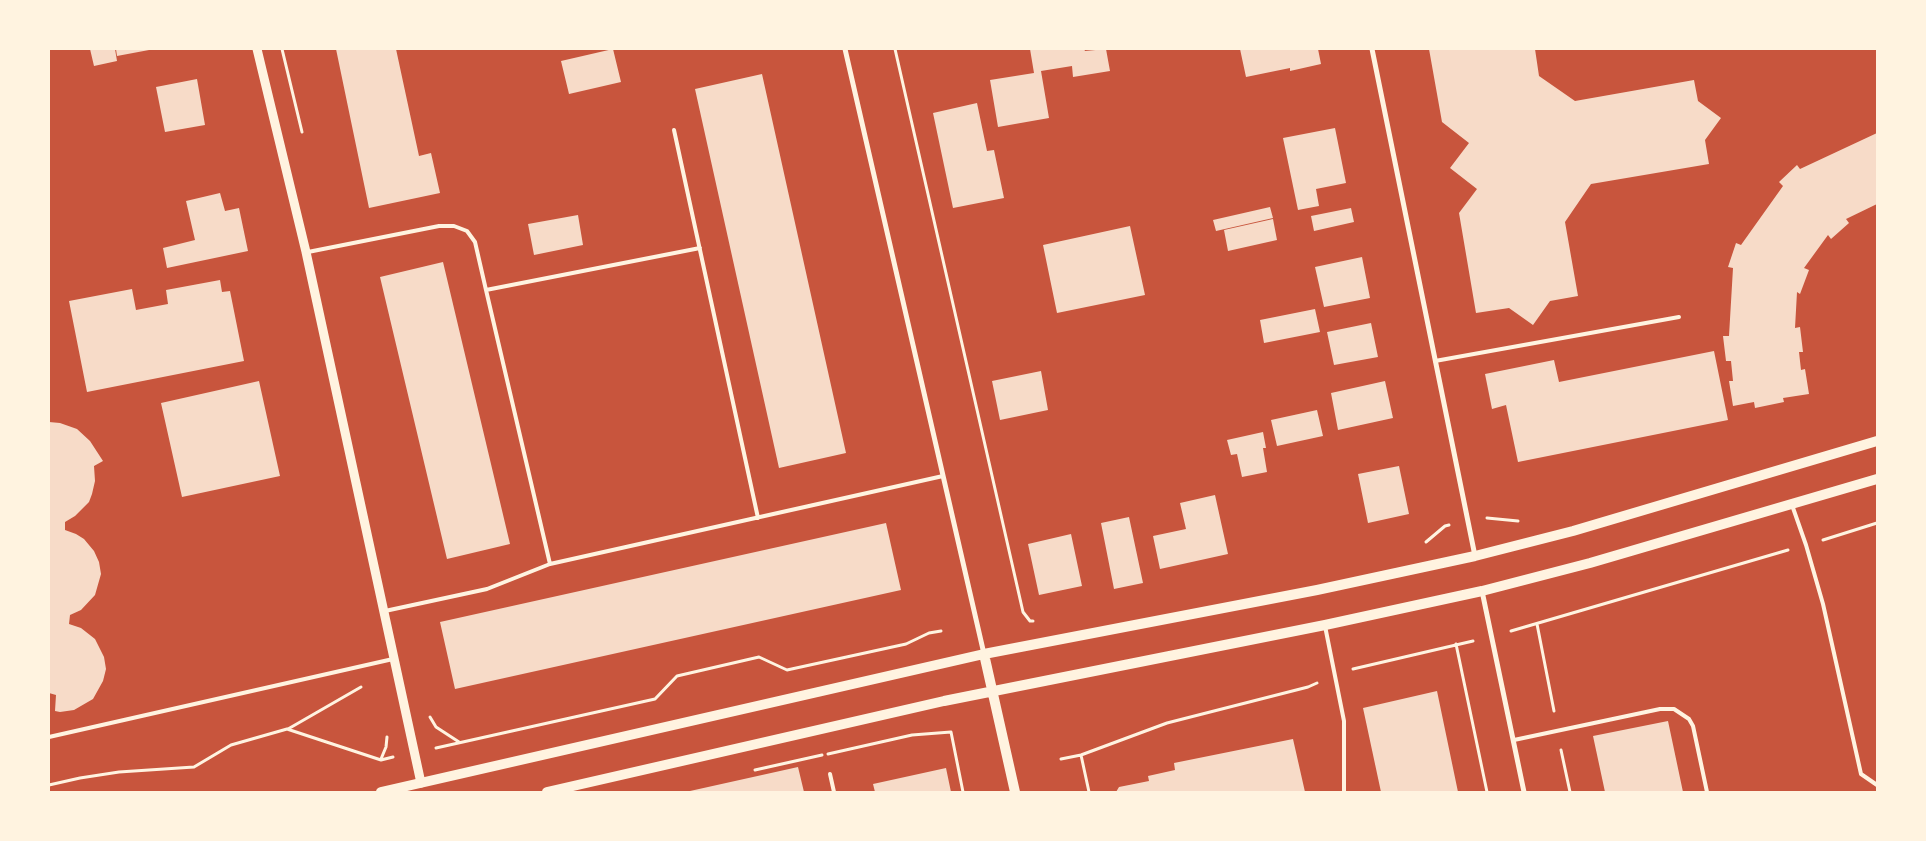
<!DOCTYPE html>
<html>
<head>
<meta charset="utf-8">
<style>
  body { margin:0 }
  #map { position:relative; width:1926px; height:841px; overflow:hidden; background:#c8553d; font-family:Lato,sans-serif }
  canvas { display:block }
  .frame { position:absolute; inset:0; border:50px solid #fff3e0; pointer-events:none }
</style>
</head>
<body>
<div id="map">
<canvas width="1926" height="841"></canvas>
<div class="frame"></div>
</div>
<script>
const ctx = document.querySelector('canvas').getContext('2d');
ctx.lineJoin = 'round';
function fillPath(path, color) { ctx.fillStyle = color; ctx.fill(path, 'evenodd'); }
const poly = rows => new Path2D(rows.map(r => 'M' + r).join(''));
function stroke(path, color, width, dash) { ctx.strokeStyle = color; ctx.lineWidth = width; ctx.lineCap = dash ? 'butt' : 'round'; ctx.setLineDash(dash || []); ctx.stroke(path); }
fillPath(poly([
  [90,49,115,49,117,61,94,66],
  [116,49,149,49,149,50,117,56],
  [336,49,396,49,419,156,431,153,440,193,369,208],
  [613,49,621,82,569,94,561,61],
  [1030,49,1084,49,1085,51,1106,49,1110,71,1073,77,1072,66,1041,71,1049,118,998,127,990,80,1034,73],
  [1240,49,1318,49,1321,64,1290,71,1290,68,1246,77],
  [1429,49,1535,49,1539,76,1575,101,1694,80,1698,101,1721,118,1705,140,1709,164,1591,184,1565,222,1578,296,1550,301,1533,325,1509,308,1476,313,1459,213,1477,189,1450,168,1469,143,1442,122],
  [762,74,846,453,779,468,695,89],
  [197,79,205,125,165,132,156,87],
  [977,103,987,151,994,150,1004,198,953,208,933,113],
  [1335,128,1346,183,1316,189,1319,206,1298,210,1283,138],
  [1877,133,1877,204,1846,219,1849,223,1831,239,1828,235,1804,268,1809,270,1800,294,1797,292,1795,328,1800,327,1803,352,1799,352,1801,370,1805,369,1809,394,1783,398,1784,402,1755,408,1754,402,1733,406,1729,381,1733,381,1731,361,1726,361,1723,336,1729,336,1733,268,1728,267,1736,243,1741,245,1783,186,1779,182,1797,165,1800,169],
  [220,193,225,211,239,208,248,251,167,268,163,248,195,240,186,201],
  [1270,207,1273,218,1216,231,1213,220],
  [1351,208,1354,222,1314,231,1311,216],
  [578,215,583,245,534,255,528,224],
  [1273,219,1277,240,1228,251,1224,230],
  [1130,226,1145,295,1057,313,1043,245],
  [1362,257,1370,298,1324,307,1315,267],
  [443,262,510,544,447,559,380,277],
  [220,280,222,292,230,291,244,361,87,392,69,301,132,289,136,310,168,304,166,290],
  [1315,309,1320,332,1264,343,1260,320],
  [1371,323,1378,357,1334,365,1327,332],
  [1714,351,1728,420,1518,462,1506,405,1492,409,1485,374,1554,360,1559,382],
  [1041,371,1048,410,1000,420,992,381],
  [259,381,280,476,182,497,161,403],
  [1385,381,1393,418,1338,430,1331,393],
  [1317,410,1323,436,1277,446,1271,420],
  [49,422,60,423,77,429,90,441,103,461,94,466,95,481,92,494,89,502,75,516,65,522,65,530,76,534,84,539,94,551,99,562,101,574,95,595,81,610,70,615,69,624,81,628,95,639,104,657,106,669,103,681,93,699,74,710,60,712,55,711,56,695,49,693],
  [1263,432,1266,448,1263,448,1267,472,1242,477,1237,454,1231,455,1227,440],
  [1399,466,1409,514,1368,523,1358,474],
  [1215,495,1228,554,1160,569,1153,536,1186,529,1180,503],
  [1129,517,1143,583,1114,589,1101,523],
  [886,523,901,590,455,689,440,622],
  [1071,534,1082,586,1039,595,1028,544],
  [1437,691,1458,792,1381,792,1363,708],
  [1668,721,1683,792,1605,792,1593,736],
  [1293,739,1305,792,1116,792,1119,787,1149,781,1148,776,1175,770,1174,763],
  [798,767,804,792,690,792,690,791],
  [946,768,951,792,875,792,873,784]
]), '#f7dbc8');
stroke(poly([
  [282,49,302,132],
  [895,49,1023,612,1030,621,1033,621],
  [1487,518,1518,521],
  [1823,540,1877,523],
  [1426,542,1445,526,1449,525],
  [1537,624,1554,711],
  [1511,631,1788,550],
  [1456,644,1487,792],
  [1353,669,1473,641],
  [430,717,436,727,459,742],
  [288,729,361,687],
  [436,748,655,699,677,676,759,657,787,670,906,644,929,633,941,631],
  [1561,750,1570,792],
  [828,754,912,735,951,732,963,792],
  [1081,755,1089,792],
  [381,759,386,747,387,737],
  [1061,759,1081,755,1167,723,1308,687,1317,683],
  [755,770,822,755],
  [49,785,80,778,119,772,194,767,231,745,287,729,381,760,393,757]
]), '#fff3e0', 3);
stroke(poly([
  [674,130,758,518],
  [308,252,439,226,454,226,467,231,475,242,486,290,700,248],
  [486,290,550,564],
  [1435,361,1679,317],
  [1792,505,1806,545,1823,604,1861,774,1877,785],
  [385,611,487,589,550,564,943,476],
  [1325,626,1344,721,1344,792],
  [49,737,393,659],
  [1514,740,1660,709,1674,709,1689,719,1693,726,1707,792],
  [830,774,834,792]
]), '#fff3e0', 4);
stroke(poly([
  [845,49,984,654],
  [1372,49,1475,556],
  [1482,591,1524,792]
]), '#fff3e0', 5);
stroke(poly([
  [257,49,306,252,421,783]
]), '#fff3e0', 9);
stroke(poly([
  [984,654,1015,792],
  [381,792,984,654,1317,590,1475,556,1573,531,1877,441],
  [547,792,944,701,1325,625,1482,591,1590,563,1877,479]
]), '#fff3e0', 10);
</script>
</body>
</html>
